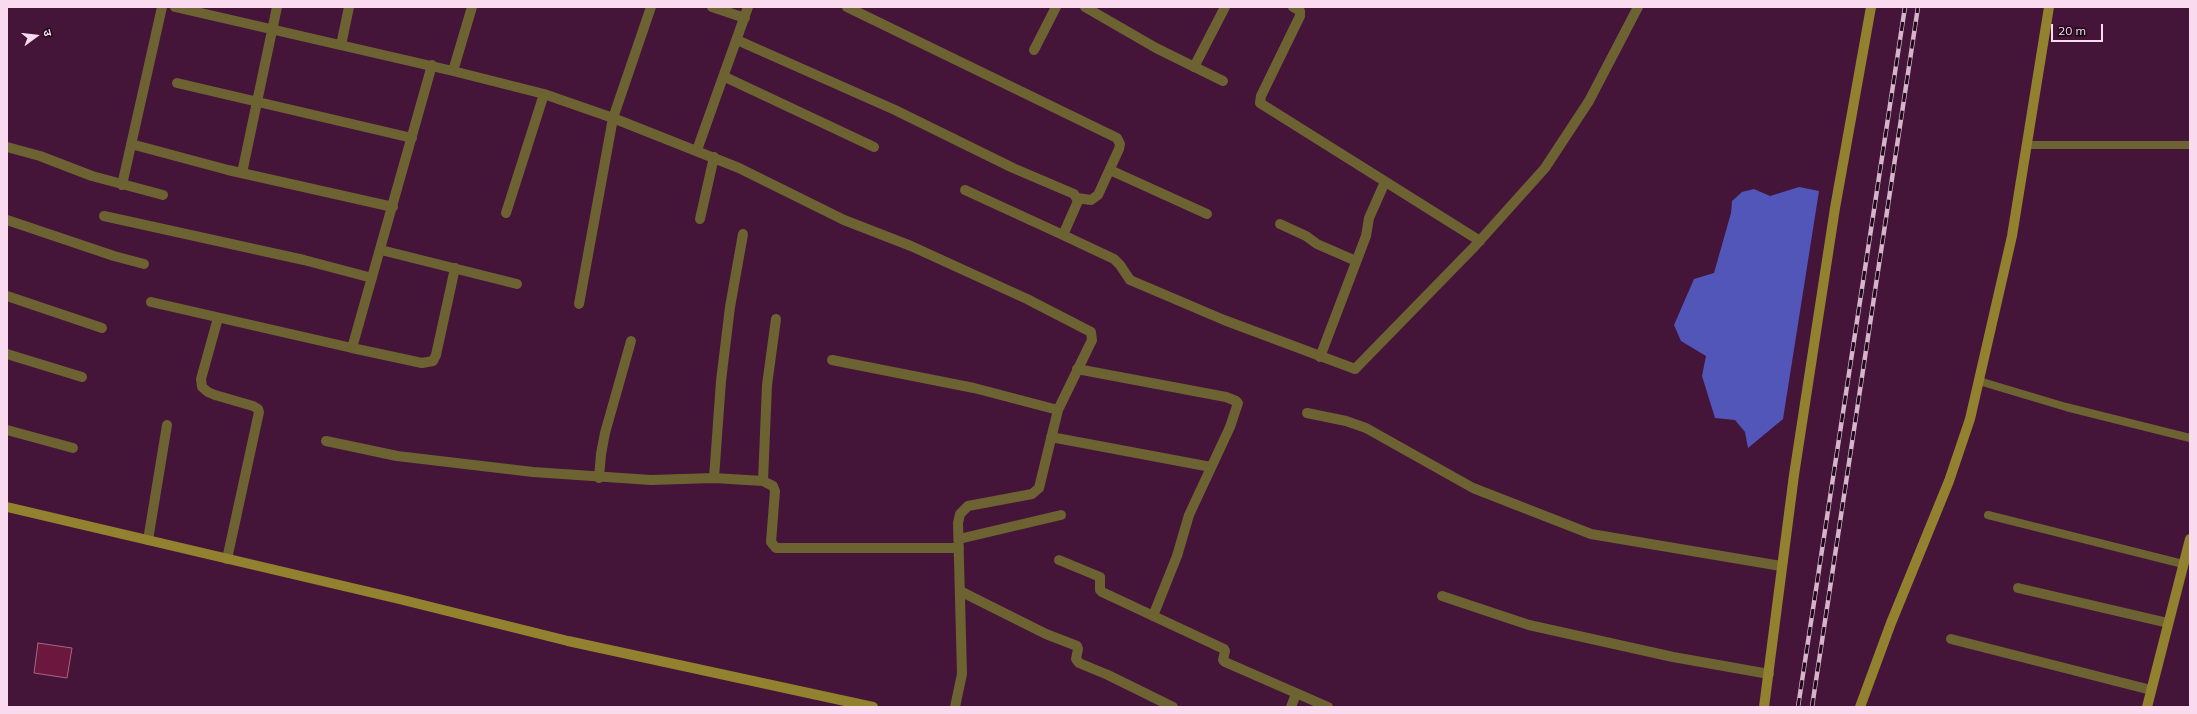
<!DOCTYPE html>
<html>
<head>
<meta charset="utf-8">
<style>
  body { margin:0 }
  #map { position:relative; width:2197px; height:714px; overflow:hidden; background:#441539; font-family:Mulish,"Noto Sans Devanagari",sans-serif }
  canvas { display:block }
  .frame { position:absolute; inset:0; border:8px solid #f9daef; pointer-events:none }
  .north { position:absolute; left:16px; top:16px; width:40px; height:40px; -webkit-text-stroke:3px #1f0a19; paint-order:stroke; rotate:75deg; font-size:11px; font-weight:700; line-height:16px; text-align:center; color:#f9daef }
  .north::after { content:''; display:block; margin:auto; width:14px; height:18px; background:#f9daef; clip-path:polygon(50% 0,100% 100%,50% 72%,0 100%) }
  .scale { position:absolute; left:2051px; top:24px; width:52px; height:18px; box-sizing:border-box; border:2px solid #f9daef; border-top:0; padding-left:5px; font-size:12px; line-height:14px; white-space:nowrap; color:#f9daef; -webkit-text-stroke:3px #1f0a19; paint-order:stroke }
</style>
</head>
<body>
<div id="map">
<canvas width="2197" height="714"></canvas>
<div class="frame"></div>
<div class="north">उ</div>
<div class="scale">20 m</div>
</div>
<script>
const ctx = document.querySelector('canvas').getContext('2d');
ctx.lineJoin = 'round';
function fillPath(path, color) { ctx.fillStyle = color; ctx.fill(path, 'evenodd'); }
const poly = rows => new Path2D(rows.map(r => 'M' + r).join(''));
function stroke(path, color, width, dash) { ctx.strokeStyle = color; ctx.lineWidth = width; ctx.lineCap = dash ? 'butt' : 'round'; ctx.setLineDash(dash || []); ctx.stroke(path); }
fillPath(poly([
  [1799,187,1819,191,1783,419,1748,448,1745,432,1735,420,1715,418,1702,376,1706,356,1681,341,1674,325,1694,279,1714,273,1731,213,1732,201,1742,192,1754,189,1770,196]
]), '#5256b9');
const building = poly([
  [38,643,72,648,67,678,34,673,38,643]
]);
fillPath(building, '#6c173e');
stroke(building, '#a7677d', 1);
stroke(poly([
  [2026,145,2190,145],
  [1979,381,2066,407,2190,438],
  [1988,515,2183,564]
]), '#6c6232', 8);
stroke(poly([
  [175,7,453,71,544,94,613,118,739,168,844,220,911,246,1027,299,1091,332,1092,340,1058,410,1039,488,1032,494,968,506,960,514,958,523,962,674,955,707],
  [712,7,745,18],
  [847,7,1117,138,1120,144,1119,149,1098,195,1091,200,1077,198],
  [1085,7,1156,48,1223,81],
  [1293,7,1300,11,1300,16,1261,96,1260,103,1480,241],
  [737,40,895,110,1013,168,1074,194,1078,201,1063,235,1114,259,1120,265,1130,280,1224,320,1355,369,1475,246,1545,168,1589,101,1638,7],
  [341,45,349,7],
  [1034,50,1056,7],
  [1194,67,1225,7],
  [453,71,472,7],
  [725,77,874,147],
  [177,83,412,138],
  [131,144,228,170,393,207],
  [7,147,40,156,92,176,163,195],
  [697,150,748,7],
  [1110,170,1207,214],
  [242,173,277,7],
  [122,185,162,7],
  [965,190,1063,235],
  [506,213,544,94],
  [104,216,304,260,372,278],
  [700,219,714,157],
  [7,220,114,256,144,264],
  [1280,224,1306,236,1317,244,1356,261],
  [381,250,517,284],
  [7,296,102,328],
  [151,302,352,348,432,65],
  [579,304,613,118,651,7],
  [218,318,201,379,202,387,208,392,215,395,253,406,258,409,259,412,227,559],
  [352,348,422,363,433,361,436,355,455,268],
  [7,354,82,377],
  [1320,357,1366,236,1369,218,1385,182],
  [832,360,974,388,1058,410],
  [1077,369,1226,397,1236,401,1238,403,1230,427,1189,515,1177,556,1153,616],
  [1307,413,1346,421,1366,428,1473,488,1591,534,1781,566],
  [7,430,73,448],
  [1051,437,1211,467],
  [326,441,397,456,533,472,651,480,714,478,763,481,773,486,775,491,771,542,776,548,959,548],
  [599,478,601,454,605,433,631,341],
  [714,478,721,381,730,307,743,234],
  [763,481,767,385,776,319],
  [959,539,1061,515],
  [148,540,167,425],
  [1059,560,1100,577,1100,590,1102,592,1224,649,1225,651,1223,660,1225,662,1328,707],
  [2018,588,2168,623],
  [960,591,1046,634,1077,646,1078,649,1076,659,1079,663,1108,675,1173,707],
  [1442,596,1529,625,1673,657,1769,674],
  [1951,639,2151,690],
  [1291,707,1296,694]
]), '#6c6232', 10);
stroke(poly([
  [7,507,399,599,568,641,873,707],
  [1764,707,1794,475,1835,208,1871,7],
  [1860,707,1891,623,1949,481,1970,419,2012,236,2049,7],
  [2147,707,2190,539]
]), '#92812e', 10);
const rail = poly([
  [1798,707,1905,7],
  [1812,707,1918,7]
]);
stroke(rail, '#d6b4cc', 4.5);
stroke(rail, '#1f0a19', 3, [9]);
</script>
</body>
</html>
